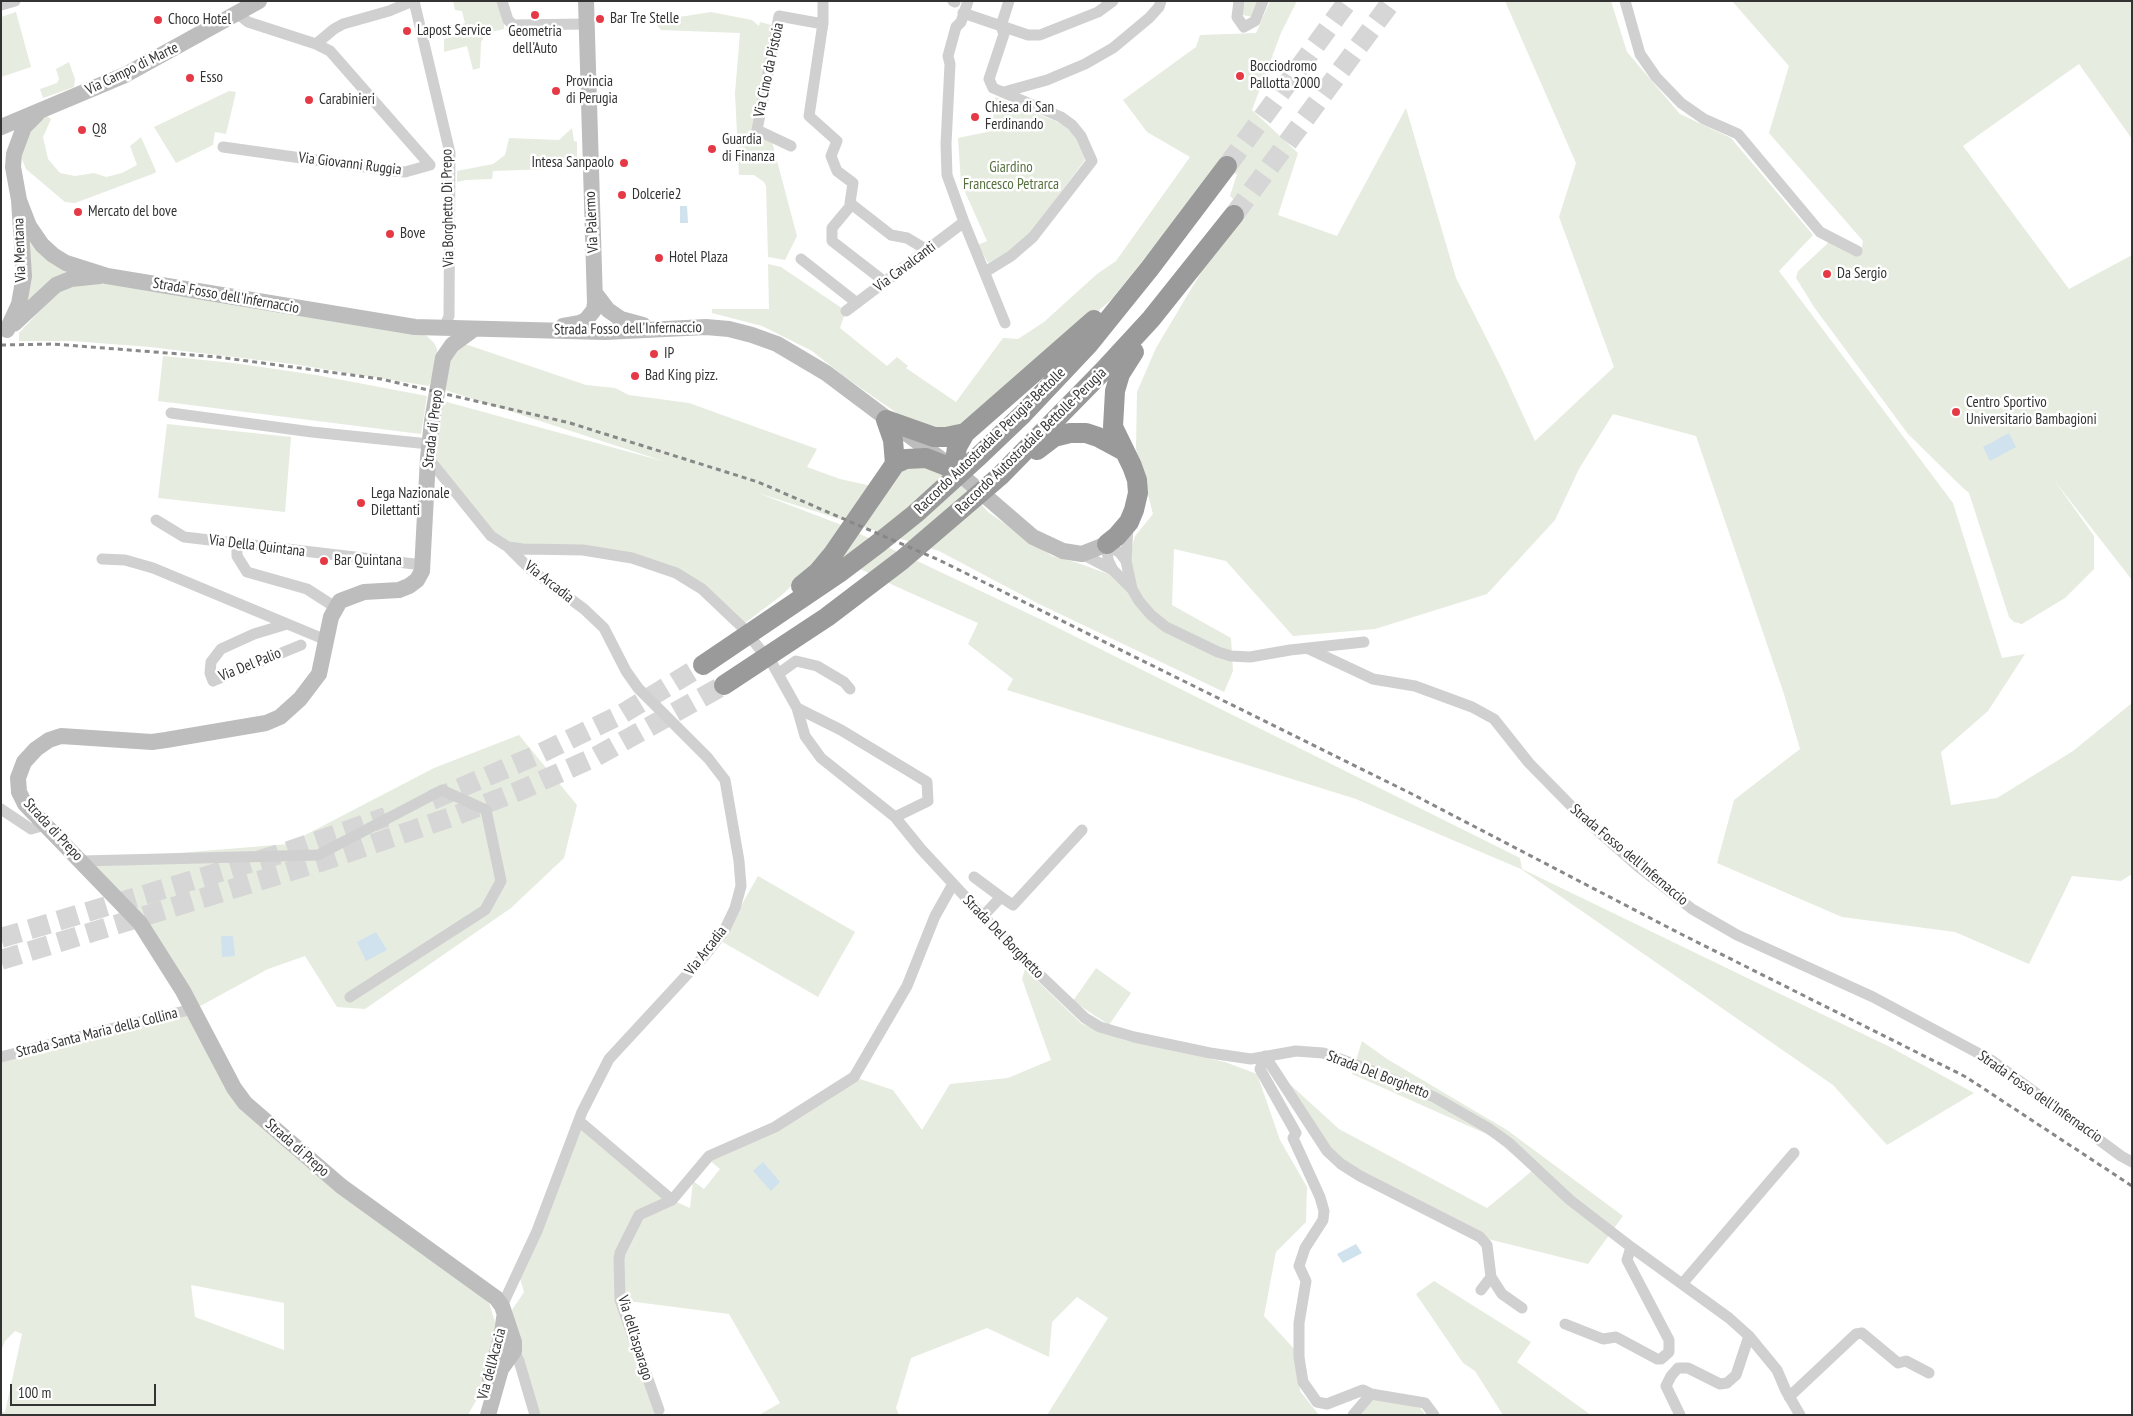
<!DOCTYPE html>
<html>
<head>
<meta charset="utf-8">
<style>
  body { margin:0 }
  #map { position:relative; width:2133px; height:1416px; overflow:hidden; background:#fff; font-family:"PT Sans Narrow",sans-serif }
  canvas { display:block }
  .frame { position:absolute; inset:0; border:2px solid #333; pointer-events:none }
  .scale { position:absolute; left:10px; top:1384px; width:146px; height:22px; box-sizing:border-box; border:2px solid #333; border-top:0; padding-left:6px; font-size:15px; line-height:18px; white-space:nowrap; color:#333; -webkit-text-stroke:4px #fff; paint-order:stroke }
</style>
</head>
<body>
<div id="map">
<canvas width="2133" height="1416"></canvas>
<div class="frame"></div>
<div class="scale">100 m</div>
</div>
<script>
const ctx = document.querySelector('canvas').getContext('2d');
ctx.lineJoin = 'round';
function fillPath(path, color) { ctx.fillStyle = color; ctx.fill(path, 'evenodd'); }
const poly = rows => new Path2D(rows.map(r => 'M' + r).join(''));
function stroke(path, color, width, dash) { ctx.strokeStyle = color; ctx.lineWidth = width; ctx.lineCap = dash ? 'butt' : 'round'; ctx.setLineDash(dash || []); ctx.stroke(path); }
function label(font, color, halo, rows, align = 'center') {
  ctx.font = font + ' "PT Sans Narrow",sans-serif'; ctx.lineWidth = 5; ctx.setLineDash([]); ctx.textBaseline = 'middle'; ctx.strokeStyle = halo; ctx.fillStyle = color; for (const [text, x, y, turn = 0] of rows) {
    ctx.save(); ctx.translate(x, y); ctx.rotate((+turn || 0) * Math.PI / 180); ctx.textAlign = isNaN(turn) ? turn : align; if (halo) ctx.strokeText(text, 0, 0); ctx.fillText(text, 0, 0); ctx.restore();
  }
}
fillPath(poly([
  [453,1,499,1,504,15,504,29,487,33,481,42,480,68,473,70,467,46,444,52,444,39,458,36,456,26,465,23,462,11,455,10],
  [1245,1,1258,1,1254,17,1242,15],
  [1270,1,1297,1,1281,33,1252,110,1298,153,1278,215,1337,236,1406,108,1456,278,1501,367,1535,441,1614,367,1559,217,1576,163,1505,1,1611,1,1627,52,1680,114,1731,138,1813,235,1779,271,1953,503,2002,658,2025,654,1988,711,1941,752,1951,805,1997,798,2073,751,2132,703,2132,874,2121,881,2072,876,2029,964,1955,932,1842,917,1717,863,1734,800,1800,749,1784,694,1696,436,1613,414,1579,469,1555,520,1487,594,1375,629,1293,636,1226,561,1174,549,1172,605,1231,638,1233,671,1224,692,1039,604,939,551,758,493,839,524,1042,620,1520,858,1522,869,1890,1047,1974,1093,1887,1145,1833,1085,1521,869,1356,799,1007,690,1013,679,968,644,978,623,895,586,826,552,782,595,741,626,702,589,632,558,508,547,428,458,436,399,666,462,445,390,449,362,462,343,586,385,615,388,629,395,689,403,817,449,807,467,840,479,885,489,899,469,920,462,965,485,988,512,1052,556,1075,562,1111,575,1124,589,1134,581,1129,557,1135,536,1153,514,1136,449,1137,392,1156,348,1209,259,1248,212,1230,196,1237,174,1217,167,1112,299,980,413,947,434,911,423,845,377,812,351,762,326,712,313,712,309,769,309,768,264,781,267,846,311,840,328,887,366,897,357,908,366,906,368,956,402,1003,338,1018,339,1044,322,1097,274,1116,261,1190,157,1147,132,1123,100,1196,47,1200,35,1256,33],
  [1732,1,2132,1,2132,139,2079,64,1963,146,2069,289,2132,255,2132,580,2054,480,2094,536,2094,569,2065,598,2022,624,2014,622,2009,617,1969,493,1962,487,1908,434,1814,307,1796,278,1798,271,1827,244,1830,237,1857,251,1862,247,1863,241,1769,133,1789,66],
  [16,12,31,67,1,77,1,17],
  [711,12,752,20,759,26,760,22,771,25,755,131,771,138,797,236,785,260,768,257,766,186,764,182,754,175,739,175,735,93,740,33,661,30,654,21],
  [69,62,75,79,74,87,43,98,40,89,57,83,59,79,56,69],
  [229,91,236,92,226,134,215,132,213,145,176,163,154,127],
  [995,97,1063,124,1076,137,1084,152,1085,160,1030,233,1009,252,988,263,978,245,987,241,961,183,958,138,992,131],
  [42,113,51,119,43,137,48,159,60,173,75,176,94,173,106,177,122,173,137,165,130,146,141,137,156,171,155,173,75,203,65,202,26,169,22,159,21,146],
  [572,128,574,141,577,142,577,168,493,171,492,179,466,180,457,182,457,171,493,164,505,155,509,138,559,140],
  [23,223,77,271,46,284,20,310],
  [127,282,412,329,427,336,434,343,437,349,437,361,429,386,292,364,150,347,72,341,19,341,19,333,64,285],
  [163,356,234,363,316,375,427,396,421,434,158,401],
  [167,424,291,437,285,512,158,498],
  [519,735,577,805,564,858,511,908,365,1009,337,1007,305,956,268,969,193,1010,234,1088,489,1303,497,1328,477,1399,468,1415,1,1415,1,1412,5,1412,22,1334,15,1331,5,1341,1,1351,1,1057,193,1009,183,991,82,861,288,844,434,768],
  [191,1285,284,1303,284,1350,195,1317],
  [758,876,855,932,818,997,721,941],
  [1096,968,1131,993,1109,1025,1073,1001],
  [1025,969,1082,1024,1124,1040,1225,1062,1257,1074,1280,1140,1307,1187,1306,1222,1276,1252,1264,1316,1296,1351,1300,1391,1319,1415,1047,1415,1108,1318,1077,1297,1052,1322,1049,1357,987,1328,911,1358,896,1408,899,1415,759,1415,780,1403,729,1314,620,1300,660,1415,540,1415,519,1348,512,1310,524,1292,518,1272,579,1121,672,1200,690,1208,693,1181,704,1189,720,1169,709,1160,854,1077,893,1090,922,1130,950,1084,1008,1078,1051,1060,1022,979],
  [1362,1041,1387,1059,1507,1130,1623,1216,1588,1264,1480,1237,1341,1164,1272,1068,1339,1129,1487,1208,1532,1171,1491,1136,1352,1074],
  [1434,1281,1531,1342,1517,1362,1591,1415,1503,1415,1475,1371,1463,1363,1416,1294],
  [1373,1394,1420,1408,1426,1415,1356,1415]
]), '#e6ecdf');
fillPath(poly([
  [680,206,687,206,688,223,680,223],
  [2009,433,2016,447,1990,461,1983,447],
  [376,932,387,950,366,961,357,942],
  [221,936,233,936,235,956,222,957],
  [763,1162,780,1182,771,1191,753,1171],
  [1356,1244,1362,1253,1343,1263,1337,1254]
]), '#cfe2ee');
stroke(poly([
  [1227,166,1348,1],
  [1234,215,1392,1],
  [432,800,537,755,622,714,703,665],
  [1,938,283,853,386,817],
  [1,960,320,862,454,816,521,790,595,757,724,685]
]), '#d6d6d6', 20, [20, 10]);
stroke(poly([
  [414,1,450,153,449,316,444,328],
  [502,1,508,20,513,25,586,24],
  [823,1,823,23,809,116,837,141,831,156,837,171,853,183,850,203,891,235,907,238,927,250],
  [953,1,955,2],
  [968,1,961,22,956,27,948,56,950,64,946,144,947,175,964,222,1005,323],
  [1239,1,1237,17,1244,27,1255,21,1263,1],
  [1625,1,1640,54,1656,77,1681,103,1704,119,1738,134,1820,232,1857,251],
  [1,5,15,1],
  [963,13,1028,35,1040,35,1098,12,1113,1],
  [316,44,334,29,343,24,389,11,413,1],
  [1004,92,1047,80,1085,64,1113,48,1149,18,1159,7,1161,1],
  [791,146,757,130,779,16,823,24],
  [223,147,394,171,405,172,430,165,330,51,316,44,248,22,238,14],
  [852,204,832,228,832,241,885,282],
  [801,259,857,303],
  [985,272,1011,256,1033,237,1092,161,1081,136,1072,125,1061,117,993,88,989,79,1004,34,1001,26,1009,1],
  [846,311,964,222],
  [171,413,312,432,429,444],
  [428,458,491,536,508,547,523,549,583,550,632,558,676,573,702,589,741,626,773,665,797,708,805,736,821,758,895,817,921,849,1021,957,1085,1018,1100,1027,1134,1037,1210,1053,1251,1059,1296,1051,1323,1053,1362,1067,1434,1097,1488,1128,1509,1143,1570,1200,1631,1247,1729,1318,1749,1336,1777,1370,1786,1391,1800,1415],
  [156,520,184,537,423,565],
  [237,543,237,556,247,572,307,589,335,607],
  [1082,554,1113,570,1132,589,1139,601,1151,615,1166,627,1218,652,1231,656,1250,657,1290,650,1364,642],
  [102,559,125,560,153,568,326,640],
  [1126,561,1128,526],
  [1113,570,1108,560,1107,544,1120,553,1126,561,1132,589],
  [287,624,254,634,221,649,211,662,210,673,213,681,301,645],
  [1309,649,1373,679,1415,686,1472,707,1494,719,1529,763,1582,817,1640,868,1692,909,1737,935,1873,997,1991,1060,2121,1156,2132,1162],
  [778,674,796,661,817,666,844,682,850,689],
  [797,708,841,730,927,782,928,801,895,817],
  [1,809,31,829,45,825],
  [82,861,318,855,442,790,486,810,501,881,485,910,350,997],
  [974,877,1001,897],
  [983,916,1001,897,1013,905,1082,830],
  [1265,1056,1260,1069,1296,1133,1293,1138,1320,1197,1324,1211,1323,1220,1305,1248,1299,1266,1306,1281,1299,1323,1299,1357,1303,1382,1317,1402,1327,1404,1363,1390,1371,1394],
  [1265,1056,1327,1151,1341,1164,1360,1176,1480,1237,1487,1245,1491,1277,1502,1294,1522,1308],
  [1,1057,110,1029,193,1009],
  [579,1121,672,1200,709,1156,775,1127,854,1077,907,986,935,916,953,884],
  [1682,1284,1794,1153],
  [1481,1290,1491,1277],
  [502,1306,537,1231,582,1112,609,1059,707,953,725,929,735,908,741,886,739,861,725,780,708,758,638,688,626,671,604,628,584,609,530,569,508,547],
  [1565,1324,1603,1339,1616,1337,1657,1359,1661,1359,1669,1352,1669,1340,1627,1260,1631,1247],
  [508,1351,514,1351,519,1361,535,1415],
  [1789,1397,1856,1334,1862,1333,1898,1363,1906,1361,1929,1373],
  [659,1410,620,1300,619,1259,620,1253,639,1215,672,1200],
  [1353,1415,1371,1394,1425,1403,1434,1415],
  [1680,1415,1666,1386,1671,1376,1678,1368,1688,1368,1720,1384,1727,1383,1736,1375,1749,1336]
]), '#d0d0d0', 11);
stroke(poly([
  [1,127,125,75,259,1],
  [19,200,29,226,42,245,53,255,66,263,107,276,415,327,605,332,706,327,729,329,752,335,777,344,826,373,954,469,1033,537,1063,551,1082,554,1107,544],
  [595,293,608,310,621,319,643,325],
  [14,324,56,285,71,279,100,276],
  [563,326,580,323,586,320,594,310,595,303,586,1],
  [474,329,452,345,443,358,432,421,428,458,422,571,417,580,409,586,399,590,364,592,340,601,331,617,319,674,300,699,280,717,266,723,166,740,152,742,61,736,49,740,36,749,24,762,18,778,19,792,25,804,140,923,183,991,234,1088,245,1103,341,1186,496,1298,502,1306,514,1342,514,1351,501,1369,488,1415],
  [7,330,19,304,24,276,19,200,13,167,14,154,24,127,37,114],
  [490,1379,502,1334,504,1318]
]), '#bdbdbd', 16);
stroke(poly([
  [886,420,934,437,946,437,965,433,1094,320],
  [1037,450,1054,437,1070,433,1086,433,1098,437,1124,451],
  [895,464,906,459,926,458,954,469,957,447,965,433],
  [1107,544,1117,536,1129,522,1134,510,1138,493,1137,480,1132,466,1113,427,1115,391,1120,374,1134,352],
  [801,586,818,572,833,554,895,464,893,440,886,420],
  [703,665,839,573,880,542,915,514,980,455,1023,414,1088,345,1150,268,1227,166],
  [724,685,827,617,902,560,1000,476,1104,370,1151,319,1234,215]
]), '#9a9a9a', 20);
stroke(poly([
  [1,345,53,344,218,357,381,379,570,423,758,482,939,560,1410,793,1677,932,1966,1077,2132,1186]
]), '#888', 3, [5, 4]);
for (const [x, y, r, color] of [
  [535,15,5,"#e63946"],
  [600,19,5,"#e63946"],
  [158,20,5,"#e63946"],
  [407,31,5,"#e63946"],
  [1240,76,5,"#e63946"],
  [190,78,5,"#e63946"],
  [556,91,5,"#e63946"],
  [309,100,5,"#e63946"],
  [975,117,5,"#e63946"],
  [82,130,5,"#e63946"],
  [712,149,5,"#e63946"],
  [624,163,5,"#e63946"],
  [622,195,5,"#e63946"],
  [78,212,5,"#e63946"],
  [390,234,5,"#e63946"],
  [659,258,5,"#e63946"],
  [1827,274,5,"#e63946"],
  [654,354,5,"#e63946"],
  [635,376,5,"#e63946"],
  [1956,412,5,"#e63946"],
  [361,503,5,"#e63946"],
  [324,561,5,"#e63946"]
]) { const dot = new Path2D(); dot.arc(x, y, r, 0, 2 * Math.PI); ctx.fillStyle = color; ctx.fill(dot); stroke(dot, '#fff', 2); }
label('15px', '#333', '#fff', [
  ["Bar Tre Stelle",610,19],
  ["Choco Hotel",168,20],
  ["Lapost Service",417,31],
  ["Geometria",535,32,"center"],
  ["dell'Auto",535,49,"center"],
  ["Bocciodromo",1250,67],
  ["Pallotta 2000",1250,84],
  ["Esso",200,78],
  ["Provincia",566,82],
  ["di Perugia",566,99],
  ["Carabinieri",319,100],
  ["Chiesa di San",985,108],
  ["Ferdinando",985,125],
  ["Q8",92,130],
  ["Guardia",722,140],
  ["di Finanza",722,157],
  ["Intesa Sanpaolo",614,163,"right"],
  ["Dolcerie2",632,195],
  ["Mercato del bove",88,212],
  ["Bove",400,234],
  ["Hotel Plaza",669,258],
  ["Da Sergio",1837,274],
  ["IP",664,354],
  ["Bad King pizz.",645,376],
  ["Centro Sportivo",1966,403],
  ["Universitario Bambagioni",1966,420],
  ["Lega Nazionale",371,494],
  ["Dilettanti",371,511],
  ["Bar Quintana",334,561]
], 'left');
label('15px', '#333', '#fff', [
  ["Via Campo di Marte",132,69,-26],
  ["Via Cino da Pistoia",769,70,-78],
  ["Via Giovanni Ruggia",350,164,7],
  ["Via Borghetto Di Prepo",448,208,-91],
  ["Via Palermo",592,222,-93],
  ["Via Mentana",20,250,-92],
  ["Via Cavalcanti",905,267,-37],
  ["Strada Fosso dell'Infernaccio",226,296,10],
  ["Strada Fosso dell'Infernaccio",628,329,-1],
  ["Strada di Prepo",433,429,-83],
  ["Raccordo Autostradale Perugia-Bettolle",990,441,-44],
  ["Raccordo Autostradale Bettolle-Perugia",1031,441,-44],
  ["Via Della Quintana",257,546,7],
  ["Via Arcadia",549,582,38],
  ["Via Del Palio",250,665,-22],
  ["Strada di Prepo",53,830,47],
  ["Strada Fosso dell'Infernaccio",1629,855,40],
  ["Strada Del Borghetto",1003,937,46],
  ["Via Arcadia",706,951,-52],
  ["Strada Santa Maria della Collina",97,1033,-14],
  ["Strada Del Borghetto",1378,1075,21],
  ["Strada Fosso dell'Infernaccio",2040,1097,35],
  ["Strada di Prepo",297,1148,41],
  ["Via dell'asparago",635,1338,73],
  ["Via dell'Acacia",492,1364,-75]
]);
label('15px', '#56703f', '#fff', [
  ["Giardino",1011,168],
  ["Francesco Petrarca",1011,185]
]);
</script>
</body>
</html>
